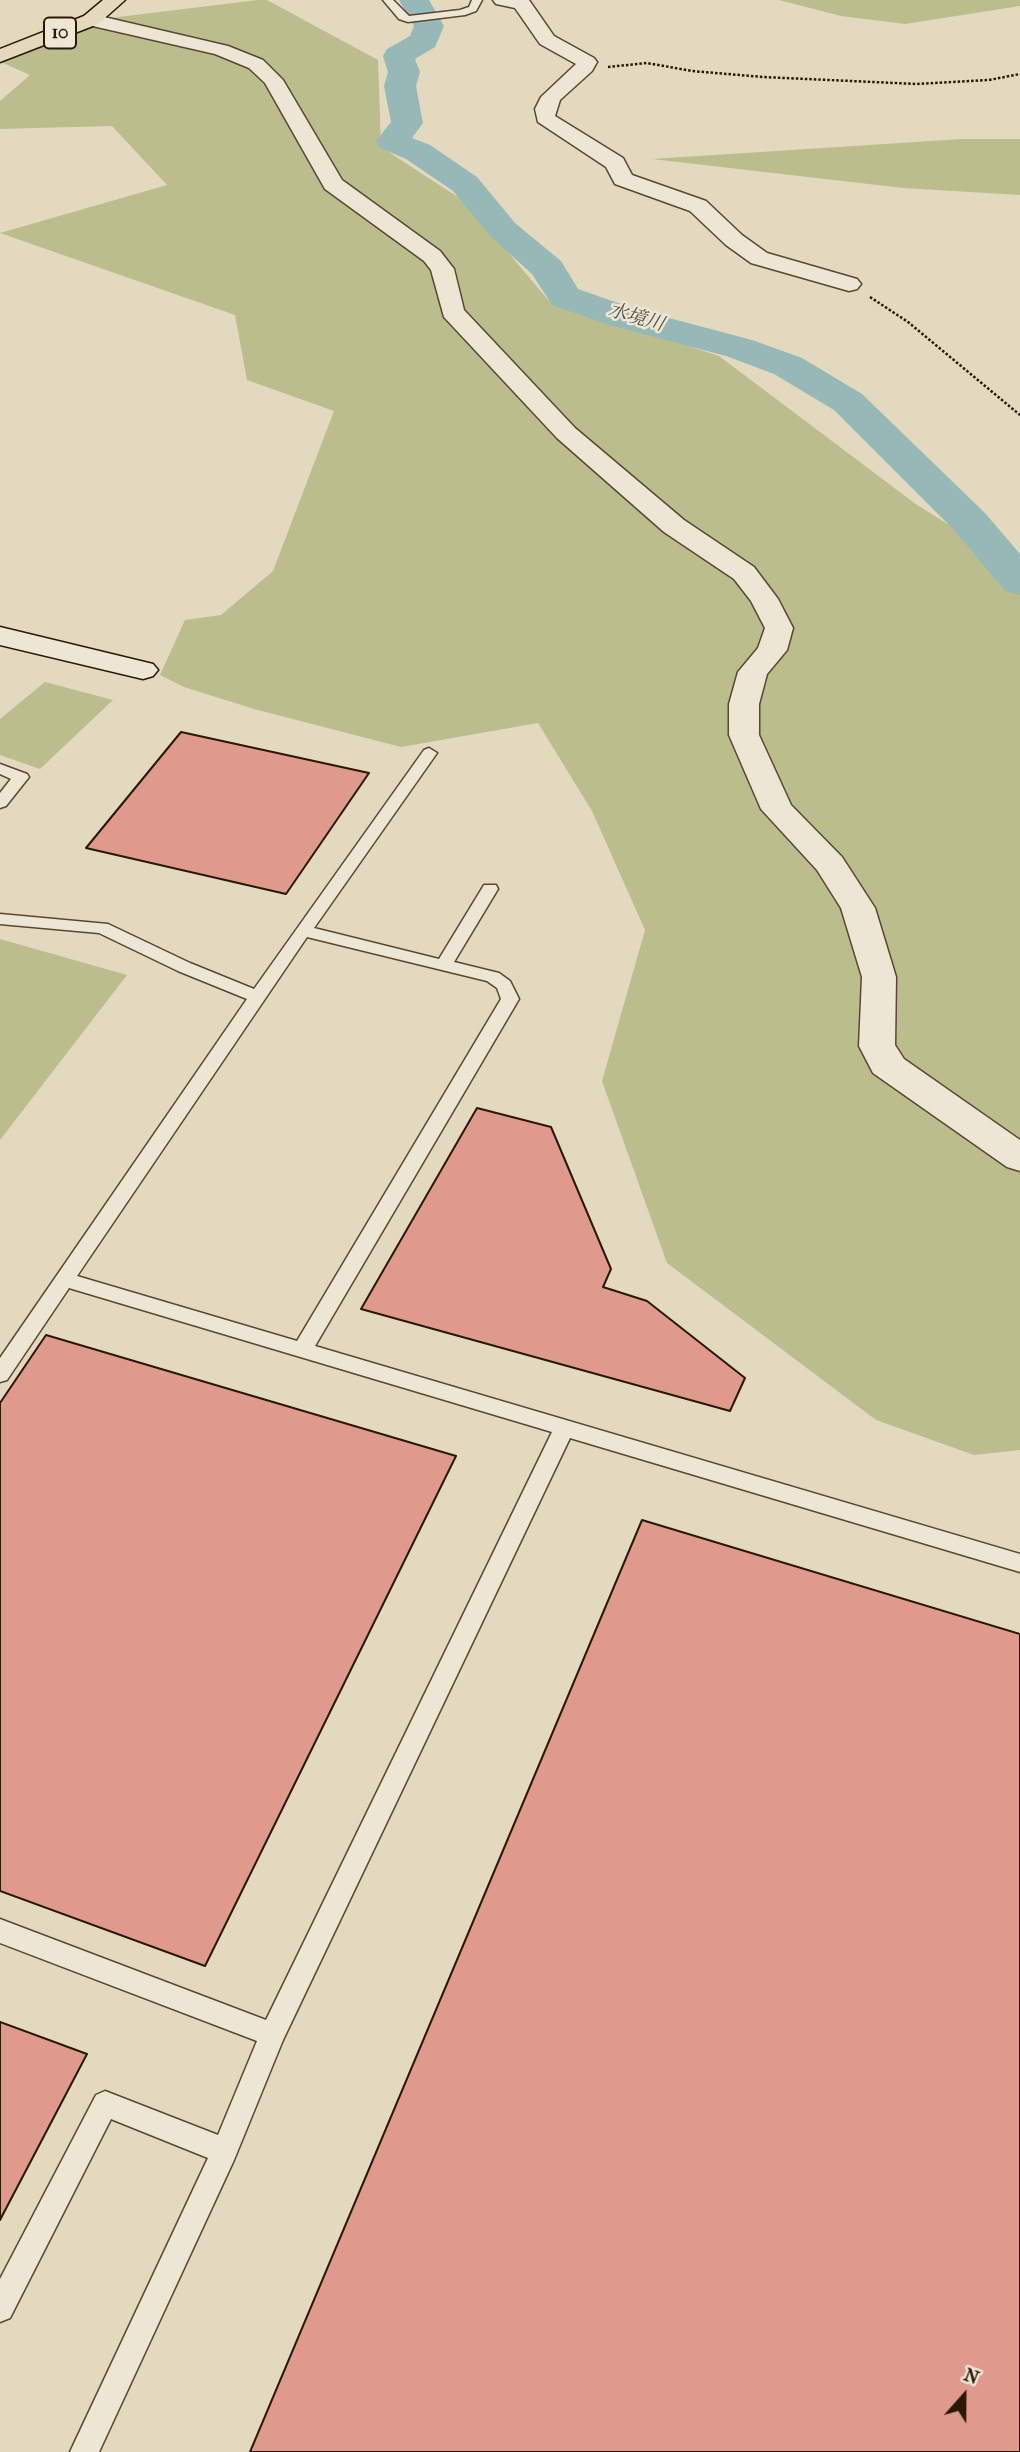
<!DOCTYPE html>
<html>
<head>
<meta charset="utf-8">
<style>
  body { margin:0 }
  #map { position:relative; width:1020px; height:2452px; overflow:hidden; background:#e3d9bf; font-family:"IM FELL French Canon",serif }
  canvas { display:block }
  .north { position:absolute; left:929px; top:2361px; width:70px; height:70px; -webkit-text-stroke:5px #ede6d5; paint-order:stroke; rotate:21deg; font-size:19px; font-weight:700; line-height:28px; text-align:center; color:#2a1801 }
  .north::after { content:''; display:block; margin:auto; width:24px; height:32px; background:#2a1801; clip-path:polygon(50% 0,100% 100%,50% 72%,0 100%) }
</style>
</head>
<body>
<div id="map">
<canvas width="1020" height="2452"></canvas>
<div class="north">N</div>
</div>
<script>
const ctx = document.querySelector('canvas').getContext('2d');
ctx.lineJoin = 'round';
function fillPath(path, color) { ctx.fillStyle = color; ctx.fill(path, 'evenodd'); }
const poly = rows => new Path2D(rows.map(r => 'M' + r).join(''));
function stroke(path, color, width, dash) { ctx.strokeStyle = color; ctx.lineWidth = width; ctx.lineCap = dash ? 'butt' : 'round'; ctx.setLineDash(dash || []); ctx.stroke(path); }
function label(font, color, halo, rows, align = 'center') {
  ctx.font = font + ' "IM FELL French Canon","Noto Serif JP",serif'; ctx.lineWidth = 5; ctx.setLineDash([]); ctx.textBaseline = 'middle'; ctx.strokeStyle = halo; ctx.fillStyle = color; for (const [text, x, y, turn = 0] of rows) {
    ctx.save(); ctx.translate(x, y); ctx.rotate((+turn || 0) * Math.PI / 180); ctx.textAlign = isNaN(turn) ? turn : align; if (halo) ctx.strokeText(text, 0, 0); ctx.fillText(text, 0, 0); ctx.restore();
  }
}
fillPath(poly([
  [258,0,267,0,378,60,381,147,467,203,548,300,719,356,917,505,1020,569,1020,1450,974,1455,876,1420,667,1263,602,1081,645,930,592,811,538,723,401,747,254,709,184,687,160,675,185,620,221,615,273,571,334,411,247,380,235,315,0,233,167,185,112,126,0,129,0,101,30,75,1,62,110,18],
  [779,0,1020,0,1020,6,905,24,841,16],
  [962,139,1020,139,1020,195,903,188,652,159],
  [45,682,113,700,40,769,0,755,0,719],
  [0,939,127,975,0,1140]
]), '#bcbd8c');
fillPath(poly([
  [399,0,429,0,444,26,435,47,415,59,420,72,416,86,423,123,412,138,430,145,477,177,515,223,561,261,578,289,635,309,752,340,802,358,862,394,985,513,1020,554,1020,595,1005,591,955,531,834,410,774,374,726,356,609,325,552,305,532,274,491,237,453,191,406,159,380,148,376,141,391,122,384,86,388,72,383,56,387,49,410,36,414,26,399,0]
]), '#96b9b7');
const building = poly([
  [181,732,369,773,286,894,86,848,181,732],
  [477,1108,551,1127,611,1269,603,1287,647,1301,745,1378,730,1411,361,1309,477,1108],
  [46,1335,456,1456,205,1966,0,1891,0,1403,46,1335],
  [642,1520,1020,1634,1020,2452,250,2452,642,1520],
  [0,2022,87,2054,0,2220,0,2022]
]);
fillPath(building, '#df998d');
stroke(building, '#2a1801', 2);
const lane = poly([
  [383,0,393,0,409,16,460,10,469,7,472,0,482,0,476,11,465,15,408,22,399,19,383,0],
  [429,748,437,753,314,928,439,959,484,885,496,885,498,889,454,962,499,973,510,981,519,999,315,1346,1020,1554,1020,1572,570,1438,283,2040,234,2160,99,2452,70,2452,208,2158,111,2119,10,2318,0,2322,0,2279,96,2095,105,2091,218,2135,257,2041,0,1943,0,1919,266,2020,552,1432,69,1288,7,1380,0,1382,0,1358,247,999,178,971,99,933,0,924,0,914,108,924,190,963,254,989,424,750,429,748],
  [307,937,487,981,497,988,501,999,297,1341,77,1276,307,937],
  [0,764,27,774,29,777,6,806,0,808,0,793,11,779,0,774,0,764]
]);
const street = poly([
  [493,0,529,0,554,36,594,58,597,62,592,71,560,100,555,116,623,158,632,175,706,201,742,235,767,253,857,279,861,284,857,289,849,291,751,263,726,245,690,211,615,184,606,167,538,122,535,109,541,97,576,64,540,44,515,8,496,4,493,0],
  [91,14,228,46,263,60,283,80,342,180,440,251,454,269,464,310,575,428,684,520,754,567,778,599,793,628,787,650,767,674,759,704,759,735,791,805,842,857,875,908,896,977,895,1045,904,1059,1020,1140,1020,1171,1007,1167,873,1073,859,1046,862,977,841,908,817,870,761,809,729,735,729,704,738,672,758,648,765,628,751,601,734,579,664,532,557,438,444,317,431,270,424,261,325,189,265,83,249,68,215,54,84,24,81,20,84,16,91,14]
]);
const secondary = poly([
  [0,627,153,664,158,670,153,676,143,679,0,645,0,627]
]);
const primary = poly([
  [103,0,125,0,98,24,0,62,0,49,84,16,103,0]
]);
stroke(lane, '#584830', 3);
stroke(street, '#584830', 3);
stroke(secondary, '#2a1801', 3);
stroke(primary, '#2a1801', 3);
stroke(poly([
  [608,67,647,63,692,71,763,77,917,84,989,80,1020,74],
  [870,297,908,322,1020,415]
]), '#2a1801', 2.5, [2.5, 2]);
fillPath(lane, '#ede6d5');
fillPath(street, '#ede6d5');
fillPath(secondary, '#ede6d5');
fillPath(primary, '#e3d9bf');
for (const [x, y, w] of [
  [60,33,32]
]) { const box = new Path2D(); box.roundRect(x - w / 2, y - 15.5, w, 31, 5); ctx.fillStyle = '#ede6d5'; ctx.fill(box); stroke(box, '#2a1801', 2); }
label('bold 19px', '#2a1801', null, [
  ["10",60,33]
]);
label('italic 19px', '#505041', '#ede6d5', [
  ["水境川",636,318,16]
]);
</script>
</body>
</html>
